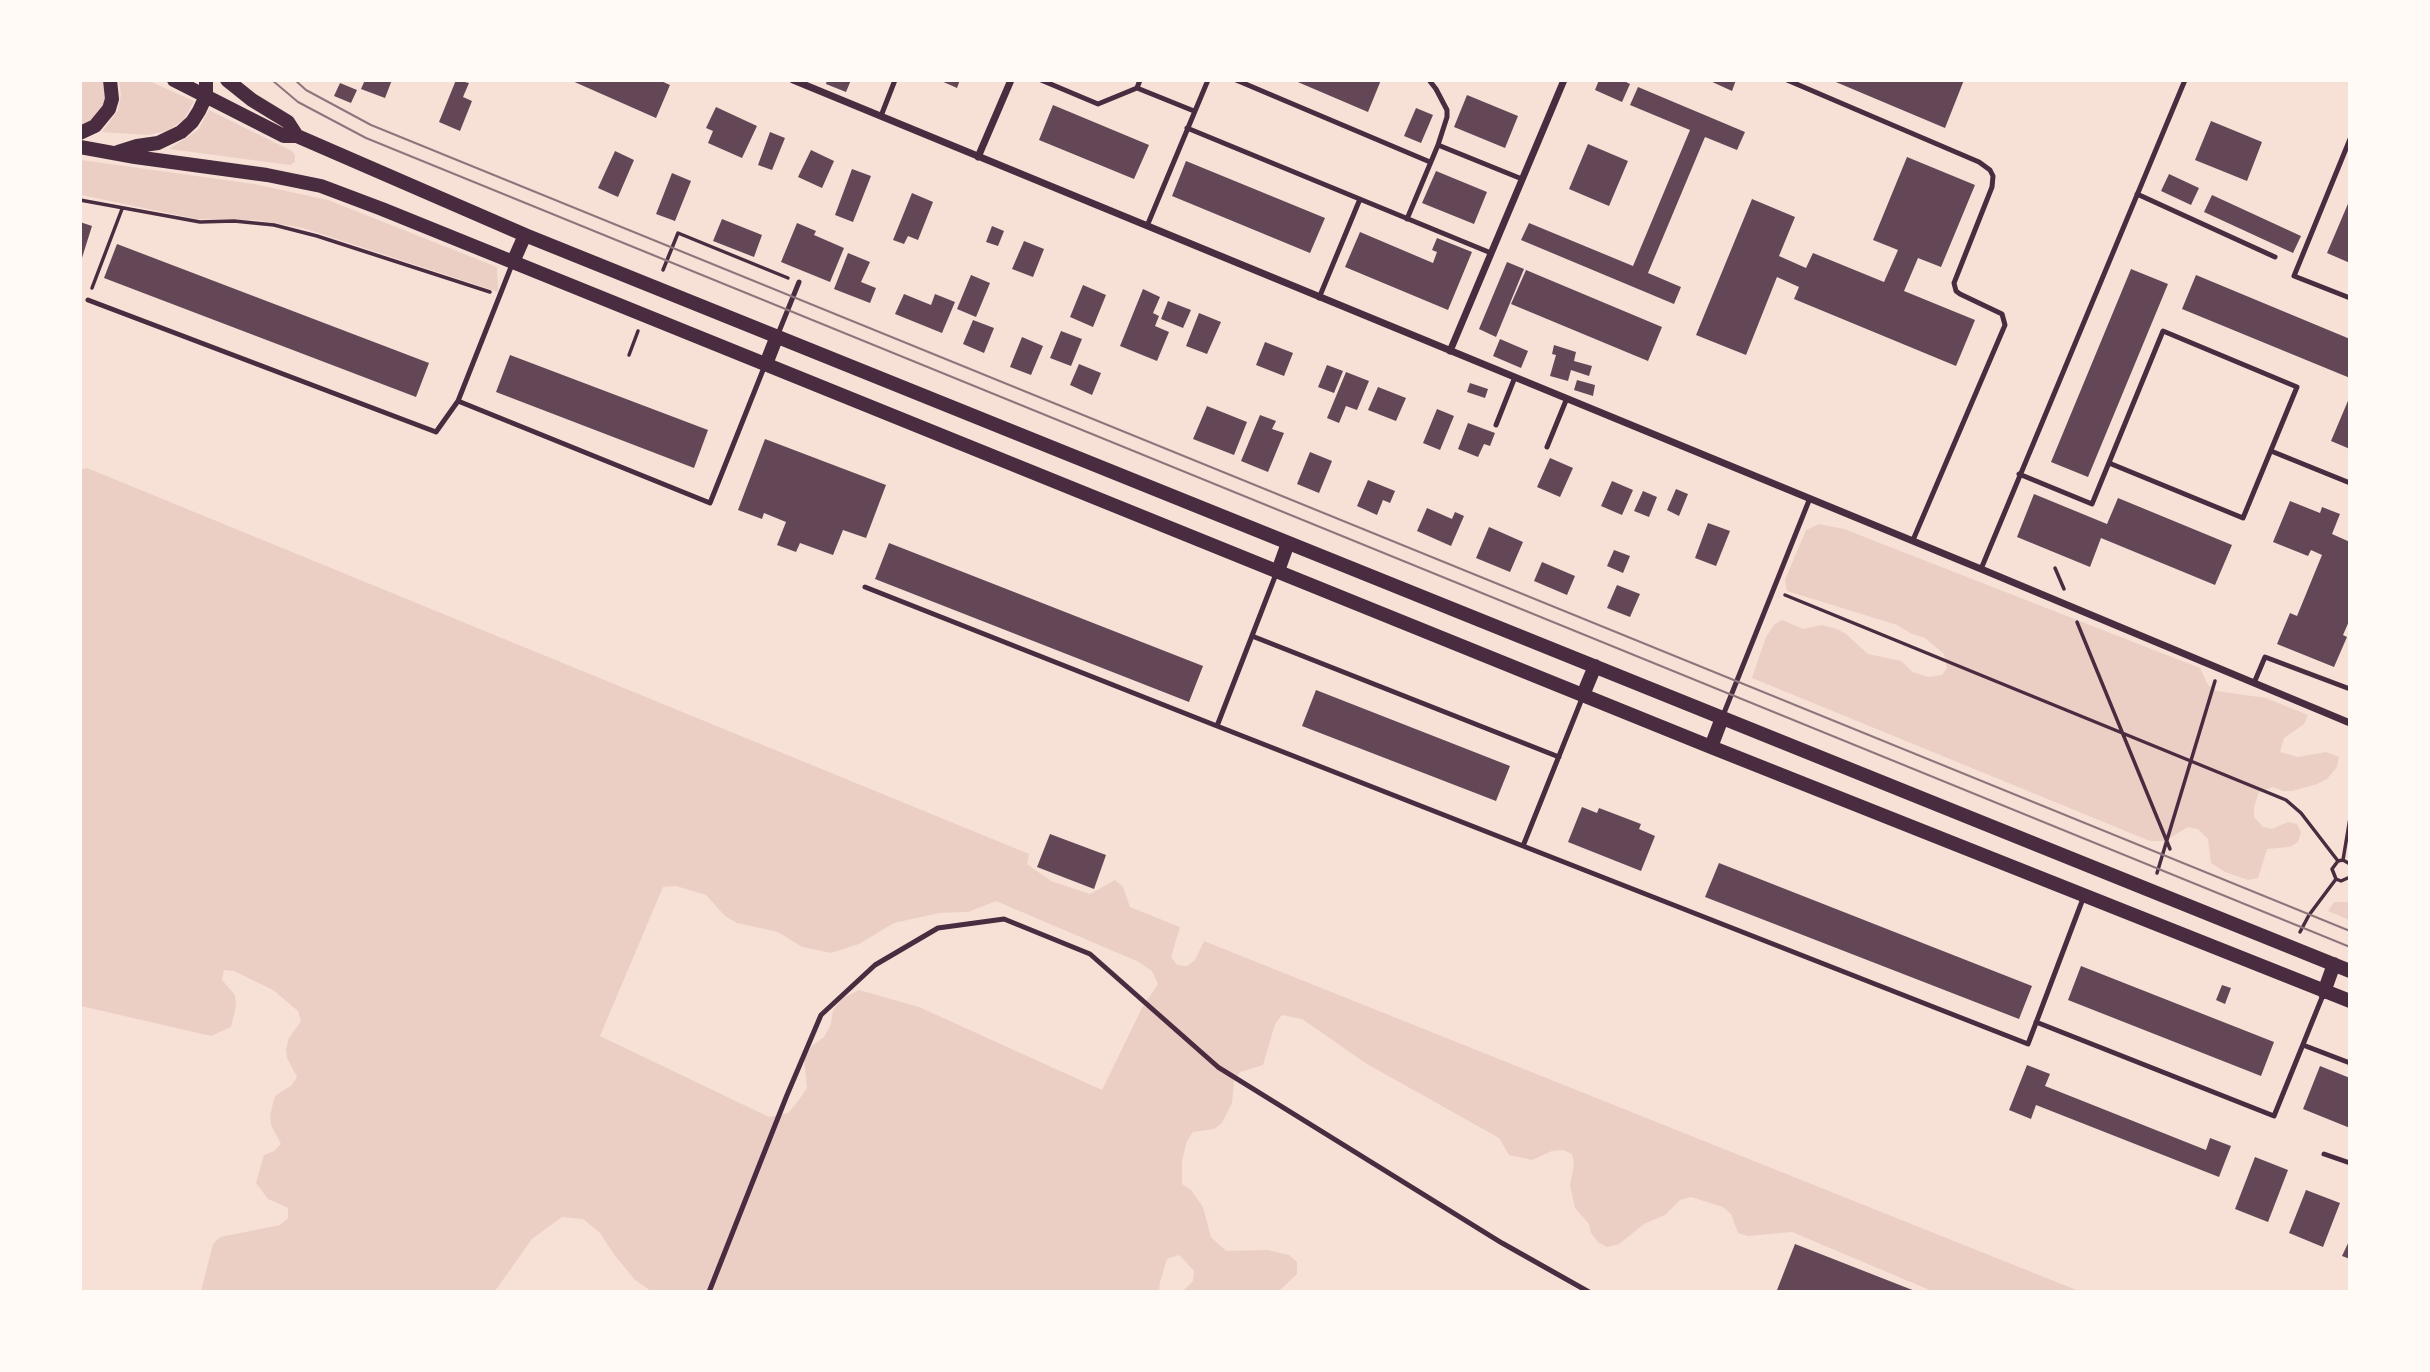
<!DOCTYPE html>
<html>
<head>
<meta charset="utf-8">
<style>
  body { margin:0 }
  #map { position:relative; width:2430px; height:1372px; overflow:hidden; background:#f7e1d7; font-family:"PT Sans Narrow",sans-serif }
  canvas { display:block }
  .frame { position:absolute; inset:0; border:82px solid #fffaf5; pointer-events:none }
</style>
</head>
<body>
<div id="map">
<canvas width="2430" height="1372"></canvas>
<div class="frame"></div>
</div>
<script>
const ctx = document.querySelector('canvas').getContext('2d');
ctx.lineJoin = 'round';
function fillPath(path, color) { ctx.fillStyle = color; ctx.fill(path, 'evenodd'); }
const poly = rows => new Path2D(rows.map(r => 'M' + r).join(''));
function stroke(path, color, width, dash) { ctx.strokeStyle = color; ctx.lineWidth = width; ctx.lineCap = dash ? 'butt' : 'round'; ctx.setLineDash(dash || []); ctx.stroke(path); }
fillPath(poly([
  [81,81,103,81,105,99,103,106,91,120,81,125],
  [119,81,149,81,194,101,184,120,167,131,148,135,102,132,118,110,121,94],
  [209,110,292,151,295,155,295,162,290,165,169,149,198,130],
  [81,160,254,184,328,200,497,267,498,292,303,228,256,220,196,219,81,195],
  [87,468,1029,854,1027,864,1051,881,1090,894,1115,880,1123,887,1130,907,1180,927,1171,957,1177,965,1187,966,1195,960,1204,941,2079,1291,1932,1291,1792,1232,1748,1236,1738,1233,1731,1214,1723,1207,1691,1197,1680,1200,1665,1215,1644,1224,1619,1244,1607,1247,1598,1242,1591,1233,1589,1224,1575,1208,1570,1185,1574,1165,1572,1154,1563,1150,1552,1151,1532,1160,1509,1155,1499,1138,1367,1064,1302,1019,1282,1015,1275,1024,1263,1065,1240,1072,1234,1081,1232,1103,1222,1123,1214,1129,1193,1132,1187,1141,1182,1161,1182,1184,1191,1190,1203,1207,1211,1237,1226,1251,1268,1250,1289,1255,1297,1262,1297,1274,1279,1291,1183,1291,1193,1281,1194,1271,1179,1255,1167,1259,1160,1282,1159,1291,651,1291,635,1280,613,1253,600,1233,583,1219,562,1217,532,1239,495,1291,201,1291,213,1244,220,1237,280,1225,288,1218,288,1208,268,1199,256,1183,264,1155,274,1151,281,1144,271,1125,270,1115,275,1096,292,1085,297,1077,287,1058,286,1049,289,1038,301,1021,298,1011,273,990,234,971,224,970,222,980,235,995,236,1006,231,1027,211,1036,81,1006,80,470],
  [676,886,706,895,725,916,737,923,778,932,802,947,831,953,859,944,894,923,939,913,968,912,996,901,1139,962,1152,971,1158,984,1142,1008,1102,1090,919,1007,859,990,843,998,833,1010,831,1024,824,1037,812,1046,804,1058,807,1088,798,1101,788,1113,769,1117,600,1036,663,887],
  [1819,524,1844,529,2200,668,2208,685,2217,691,2266,698,2308,715,2304,724,2284,738,2280,752,2298,757,2326,752,2339,757,2337,767,2327,779,2317,784,2292,791,2283,791,2273,787,2259,792,2254,807,2254,817,2263,827,2272,829,2288,822,2297,824,2301,832,2298,842,2290,847,2267,849,2258,878,2248,880,2225,872,2211,863,2208,839,2198,829,2188,827,2165,841,2150,841,1752,678,1766,637,1775,624,1782,620,1803,629,1822,625,1837,629,1846,634,1868,654,1901,661,1913,672,1928,677,1942,675,1947,668,1944,654,1925,638,1910,633,1897,625,1787,591,1785,580,1806,530],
  [2334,902,2349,902,2349,920,2328,911]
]), '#ebcfc5');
fillPath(poly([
  [365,80,392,80,385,98,361,89],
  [456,80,469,83,463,97,472,101,460,131,439,122],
  [570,80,659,80,670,85,656,118],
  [827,80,851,80,846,92,826,84],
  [939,80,960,80,957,88],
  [1293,80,1381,80,1368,112],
  [1599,80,1622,80,1630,84,1622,102,1595,90],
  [1708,80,1736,80,1732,91],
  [1831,80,1964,80,1945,128],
  [340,83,357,90,351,103,334,96],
  [1638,87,1745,132,1737,150,1705,137,1648,273,1681,287,1674,304,1521,240,1529,223,1633,266,1690,130,1630,105],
  [1467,95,1518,116,1505,148,1454,127],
  [1053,105,1149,145,1134,179,1039,140],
  [716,107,757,126,742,158,708,143,713,131,706,128],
  [1416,108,1433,115,1421,143,1404,136],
  [2211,121,2262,142,2247,181,2195,160],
  [770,132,785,138,772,170,758,165],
  [1588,144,1628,161,1609,206,1569,189],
  [811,150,834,161,822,188,798,177],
  [615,151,634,160,618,197,598,188],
  [1907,157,1975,185,1941,267,1918,258,1904,291,1975,320,1956,366,1794,299,1799,287,1777,277,1746,355,1696,335,1752,199,1795,217,1779,256,1806,268,1813,253,1884,282,1898,250,1873,240],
  [1186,161,1325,218,1310,253,1172,196],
  [852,169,871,176,853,222,835,215],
  [1436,171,1487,192,1474,224,1422,203],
  [672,173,691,181,675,221,656,214],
  [2169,174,2199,188,2191,205,2161,191],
  [912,193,933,202,918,240,908,236,904,244,893,240],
  [2212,195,2301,236,2293,253,2204,212],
  [2350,199,2350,263,2327,253],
  [722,219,762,235,754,257,713,241],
  [80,222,92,226,81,261,80,261],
  [797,223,816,231,814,235,844,248,830,282,781,262],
  [992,226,1004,231,998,246,986,242],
  [1360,232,1433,263,1437,252,1432,250,1437,238,1472,252,1448,310,1345,267],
  [1024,241,1044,249,1033,277,1012,269],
  [117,244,429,363,416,397,104,278],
  [848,253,870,262,861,282,876,288,870,303,834,289],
  [1507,262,1524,269,1496,337,1479,329],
  [2131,269,2168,284,2088,477,2051,462],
  [1526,270,1662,327,1648,361,1511,304],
  [971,275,990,283,976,317,957,309],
  [2196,275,2350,339,2350,378,2182,309],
  [1083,285,1106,295,1093,327,1070,317],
  [1143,289,1160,297,1153,313,1159,316,1155,326,1169,332,1157,361,1120,346],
  [904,294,931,305,935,294,955,302,942,333,895,314],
  [1168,301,1191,310,1183,328,1161,319],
  [1199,313,1221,322,1207,354,1186,346],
  [973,320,994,328,984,353,963,344],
  [1061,331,1082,339,1071,366,1050,358],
  [1022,337,1043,346,1031,375,1010,367],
  [1500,339,1528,351,1521,368,1493,356],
  [1265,342,1293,353,1284,376,1256,365],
  [1554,345,1576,352,1574,361,1592,366,1589,376,1571,370,1568,381,1550,376,1556,355,1552,354],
  [510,355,708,430,694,468,496,392],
  [1079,364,1101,373,1092,395,1070,385],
  [1327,365,1343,371,1334,393,1318,387],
  [1346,372,1369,381,1357,410,1346,406,1339,423,1327,418],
  [1577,380,1595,385,1593,396,1574,390],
  [1470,383,1488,389,1485,398,1467,392],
  [1378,387,1406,398,1396,421,1368,410],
  [2350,396,2350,449,2331,441],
  [1207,406,1247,422,1234,455,1193,439],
  [1437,409,1454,416,1440,450,1423,443],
  [1260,415,1276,421,1272,429,1284,433,1268,472,1241,461],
  [1468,423,1495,433,1490,446,1484,444,1478,457,1458,449],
  [765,439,886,485,866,538,843,530,833,555,800,543,796,552,777,545,786,522,764,513,762,519,738,510],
  [1310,452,1332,461,1319,493,1297,484],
  [1550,458,1573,468,1560,497,1537,487],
  [1368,480,1395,491,1390,503,1383,500,1377,515,1357,506],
  [1612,481,1633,490,1622,515,1601,506],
  [1676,489,1688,494,1679,516,1667,510],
  [1643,491,1657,497,1649,517,1634,511],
  [2034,494,2107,524,2118,498,2232,545,2215,585,2101,538,2090,567,2017,537],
  [2290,501,2320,513,2322,507,2340,514,2332,534,2350,542,2350,619,2343,635,2347,637,2334,667,2277,644,2290,613,2297,616,2322,555,2311,550,2308,556,2273,542],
  [1427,508,1452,519,1455,512,1464,516,1451,546,1417,531],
  [1708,523,1730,531,1716,566,1695,558],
  [1489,527,1523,542,1510,572,1476,558],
  [889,543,1203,666,1189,702,875,579],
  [1614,550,1630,556,1623,573,1607,566],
  [1542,562,1575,576,1567,595,1534,581],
  [1617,585,1640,594,1630,617,1607,608],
  [1316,690,1510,766,1496,801,1302,726],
  [1582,807,1597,813,1599,808,1641,824,1639,829,1655,836,1641,871,1568,842],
  [1050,834,1106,855,1094,889,1037,867],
  [1719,863,2032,986,2019,1019,1705,897],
  [2081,966,2274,1042,2261,1076,2068,1000],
  [2222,985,2231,988,2225,1004,2216,1000],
  [2027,1065,2050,1074,2045,1086,2206,1150,2210,1138,2231,1146,2219,1177,2036,1105,2031,1119,2009,1110],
  [2320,1066,2350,1078,2350,1128,2303,1109],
  [2255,1157,2288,1170,2268,1222,2235,1209],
  [2306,1190,2340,1203,2323,1247,2289,1233],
  [2350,1239,2350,1259,2342,1256],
  [1795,1244,1915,1291,1915,1292,1782,1292,1777,1290]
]), '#644757');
stroke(poly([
  [80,200,200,222,234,221,274,225,317,236,490,292],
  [663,270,678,233,788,278],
  [92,288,122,209],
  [629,355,638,331],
  [2055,568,2064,589],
  [1785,595,2286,800,2301,813,2338,861],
  [2077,622,2170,849],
  [2343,860,2350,818],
  [2350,864,2343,860,2338,861,2332,869,2336,879,2341,881,2350,877],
  [2157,873,2215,681],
  [2300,932,2309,915,2336,879]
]), '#4a2c40', 3.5);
stroke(poly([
  [1041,80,1098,104,1137,88],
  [1140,80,1137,88,1194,111],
  [1236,80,1430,162],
  [1429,80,1436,89,1447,110,1447,117,1438,145],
  [1787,80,1979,162,1990,170,1993,176,1992,187,1954,283,1956,291,1960,294,2002,314,2005,325,1913,540],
  [881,116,895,80],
  [1187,128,1491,253],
  [2350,139,2294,276,2350,298],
  [2137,194,2275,257],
  [1407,219,1438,145,1522,179],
  [1147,226,1208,80],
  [1319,298,1360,199],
  [88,300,436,432,458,401,513,262],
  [778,334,799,282],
  [458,401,710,503,765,365],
  [1496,425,1515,377],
  [1547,447,1567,398],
  [2271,451,2350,483],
  [2019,474,2092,504,2163,331,2297,387,2243,518,2109,463],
  [1981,569,2185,80],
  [865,587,1217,726,1276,574],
  [1252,636,1559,757],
  [2254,683,2265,657,2350,689],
  [1722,718,1810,498],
  [1217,726,2028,1044,2084,896],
  [1523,846,1583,696],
  [2036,1022,2274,1116,2323,995],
  [2303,1045,2350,1063],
  [2324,1154,2350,1163],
  [709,1292,787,1095,821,1015,875,965,938,928,1004,919,1090,954,1218,1067,1502,1243,1589,1292]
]), '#4a2c40', 5);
stroke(poly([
  [793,80,1981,569,2350,723],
  [978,157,1011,80],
  [1450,351,1564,80]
]), '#4a2c40', 7);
stroke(poly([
  [174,80,284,136,297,136,525,235,2350,971],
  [227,80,252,100,288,122,297,136],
  [80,133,95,126,109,109,112,99,110,80],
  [80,147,135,157,267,175,321,186,382,209,1711,747,2350,1001],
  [118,152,137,146,158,143,181,132,192,122,199,111,206,96,206,80],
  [513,262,525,235],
  [766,364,777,336],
  [1278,571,1288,543],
  [1583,695,1595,666],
  [1711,747,1722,718],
  [2324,992,2334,964]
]), '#4a2c40', 14);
stroke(poly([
  [272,80,298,102,366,138,2350,947],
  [295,80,306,90,371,125,2350,931]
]), '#8f747c', 2);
</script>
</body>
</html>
